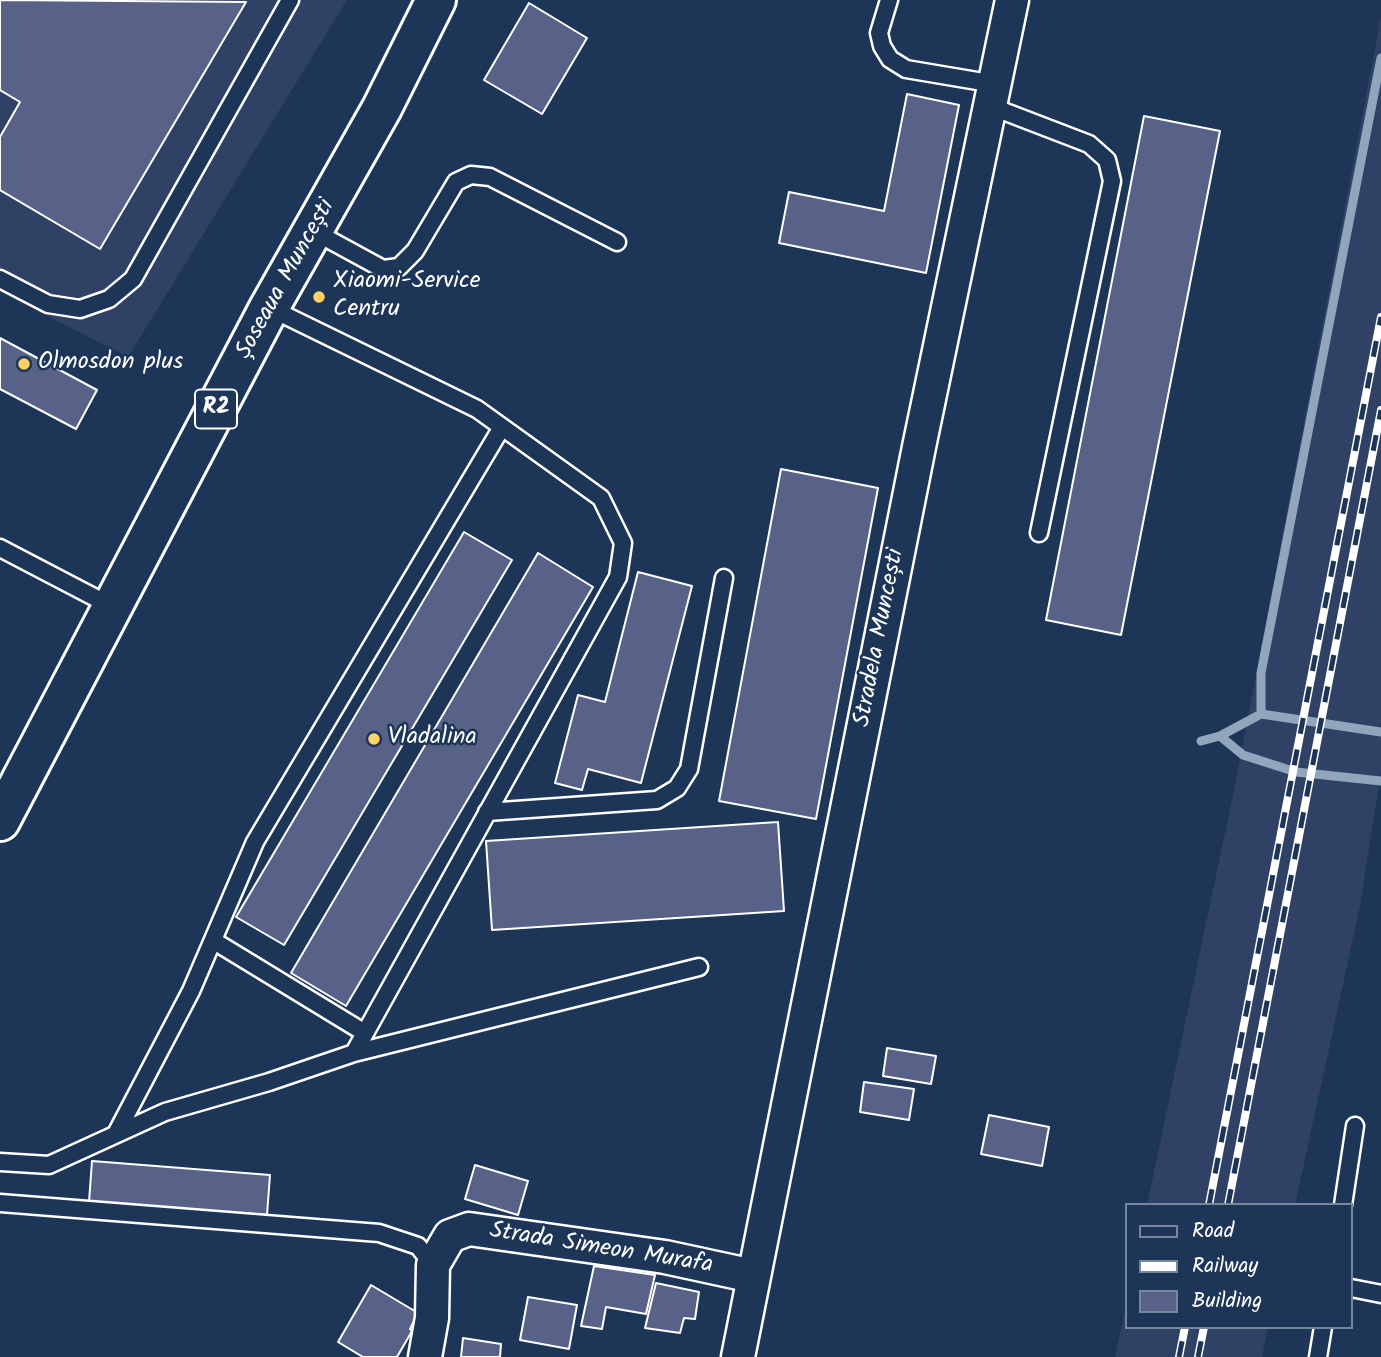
<!DOCTYPE html>
<html>
<head>
<meta charset="utf-8">
<style>
  body { margin:0 }
  #map { position:relative; width:1381px; height:1357px; overflow:hidden; background:#1d3557; font-family:Kalam,sans-serif }
  canvas { display:block }
  .legend { position:absolute; left:1125px; top:1203px; width:228px; height:126px; box-sizing:border-box; background:#1d3557; border:2px solid #77869a; margin:0; padding:9px 12px; list-style:none; font-size:21px; color:#fff }
  .legend li { display:flex; align-items:center; gap:14px; height:35px }
  .legend b { width:35px; border:2px solid #77869a }
</style>
</head>
<body>
<div id="map">
<canvas width="1381" height="1357"></canvas>
<ul class="legend">
<li><b style="height:9px;background:#1d3557"></b>Road</li>
<li><b style="height:9px;background:#fff"></b>Railway</li>
<li><b style="height:19px;background:#586289"></b>Building</li>
</ul>
</div>
<script>
const ctx = document.querySelector('canvas').getContext('2d');
ctx.lineJoin = 'round';
function fillPath(path, color) { ctx.fillStyle = color; ctx.fill(path, 'evenodd'); }
const poly = rows => new Path2D(rows.map(r => 'M' + r).join(''));
function stroke(path, color, width, dash) { ctx.strokeStyle = color; ctx.lineWidth = width; ctx.lineCap = dash ? 'butt' : 'round'; ctx.setLineDash(dash || []); ctx.stroke(path); }
function label(font, color, halo, rows, align = 'center') {
  ctx.font = font + ' Kalam,sans-serif'; ctx.lineWidth = 5; ctx.setLineDash([]); ctx.textBaseline = 'middle'; ctx.strokeStyle = halo; ctx.fillStyle = color; for (const [text, x, y, turn = 0] of rows) {
    ctx.save(); ctx.translate(x, y); ctx.rotate((+turn || 0) * Math.PI / 180); ctx.textAlign = isNaN(turn) ? turn : align; if (halo) ctx.strokeText(text, 0, 0); ctx.fillText(text, 0, 0); ctx.restore();
  }
}
fillPath(poly([
  [0,0,347,0,128,357,0,292],
  [1381,17,1381,772,1360,906,1295,1205,1147,1205,1235,785],
  [1127,1300,1127,1327,1268,1327,1262,1357,1115,1357]
]), '#2f4266');
stroke(poly([
  [1381,58,1261,673,1261,714,1381,732],
  [1220,736,1243,755,1296,772,1381,781],
  [1201,741,1220,736,1261,714]
]), '#91a6bc', 9);
const building = poly([
  [0,0,246,2,100,249,0,190,0,137,20,102,0,90,0,0],
  [529,3,587,38,542,114,484,80,529,3],
  [907,94,959,105,926,273,779,243,789,192,884,211,907,94],
  [1144,116,1220,131,1121,635,1046,620,1144,116],
  [0,338,97,390,76,429,0,389,0,338],
  [781,469,878,488,816,819,719,801,781,469],
  [464,532,512,560,284,945,236,917,464,532],
  [538,553,593,587,346,1006,291,973,538,553],
  [638,572,692,586,641,783,588,769,582,790,555,783,578,695,605,702,638,572],
  [778,822,784,911,492,930,486,841,778,822],
  [887,1048,936,1056,931,1084,883,1076,887,1048],
  [864,1082,914,1089,909,1120,860,1112,864,1082],
  [989,1115,1049,1127,1042,1166,981,1154,989,1115],
  [92,1161,270,1175,267,1215,89,1202,92,1161],
  [475,1165,528,1181,518,1215,465,1199,475,1165],
  [594,1266,655,1275,646,1314,606,1307,602,1329,581,1326,594,1266],
  [656,1283,699,1292,695,1319,684,1318,680,1333,645,1328,656,1283],
  [371,1285,418,1313,410,1329,412,1331,397,1357,363,1357,338,1342,371,1285],
  [528,1297,577,1305,569,1349,520,1340,528,1297],
  [463,1338,501,1344,500,1357,461,1357,463,1338]
]);
fillPath(building, '#586289');
stroke(building, '#fff', 2);
const lane = poly([
  [889,0,879,33,882,46,890,59,906,69,995,84],
  [990,106,1089,144,1107,160,1112,181,1039,533],
  [315,232,383,269,399,267,415,251,456,182,471,175,490,177,617,242],
  [0,279,48,304,80,309,109,299,133,279,290,0],
  [270,308,477,409,601,498,623,543,618,577,354,1053],
  [0,548,113,607],
  [487,812,657,800,677,788,689,769,724,578],
  [214,941,365,1033],
  [117,1132,191,991,255,842,502,427],
  [0,1162,49,1165,165,1112,269,1082,354,1053,699,967],
  [0,1203,379,1233,418,1246,433,1265],
  [1343,1205,1355,1126],
  [1351,1288,1381,1294],
  [1318,1357,1323,1327]
]);
const street = poly([
  [425,1357,432,1318,433,1265,450,1236,469,1229,665,1257,753,1276],
  [738,1357,919,447,1012,0]
]);
const primary = poly([
  [0,821,269,308,382,108,436,0]
]);
stroke(lane, '#fff', 21);
stroke(street, '#fff', 37);
stroke(primary, '#fff', 44);
stroke(lane, '#1d3557', 16);
stroke(street, '#1d3557', 32);
stroke(primary, '#1d3557', 38);
const rail = poly([
  [1209,1205,1381,317],
  [1228,1205,1381,410],
  [1179,1357,1185,1327],
  [1198,1357,1204,1327]
]);
stroke(rail, '#fff', 8);
stroke(rail, '#1d3557', 5, [16]);
for (const [x, y, r, color] of [
  [319,297,7,"#ffd166"],
  [24,364,7,"#ffd166"],
  [374,739,7,"#ffd166"]
]) { const dot = new Path2D(); dot.arc(x, y, r, 0, 2 * Math.PI); ctx.fillStyle = color; ctx.fill(dot); stroke(dot, '#1d3557', 2.5); }
for (const [x, y, w] of [
  [216,409,42]
]) { const box = new Path2D(); box.roundRect(x - w / 2, y - 19.5, w, 39, 5); ctx.fillStyle = '#1d3557'; ctx.fill(box); stroke(box, '#fff', 2); }
label('bold 23px', '#fff', null, [
  ["R2",216,409]
]);
label('24px', '#fff', '#1d3557', [
  ["Șoseaua Muncești",287,280,-61],
  ["Stradela Muncești",881,638,-79],
  ["Strada Simeon Murafa",601,1250,9]
]);
label('24px', '#fff', '#1d3557', [
  ["Xiaomi-Service",333,283],
  ["Centru",333,311],
  ["Olmosdon plus",38,364],
  ["Vladalina",388,739]
], 'left');
</script>
</body>
</html>
